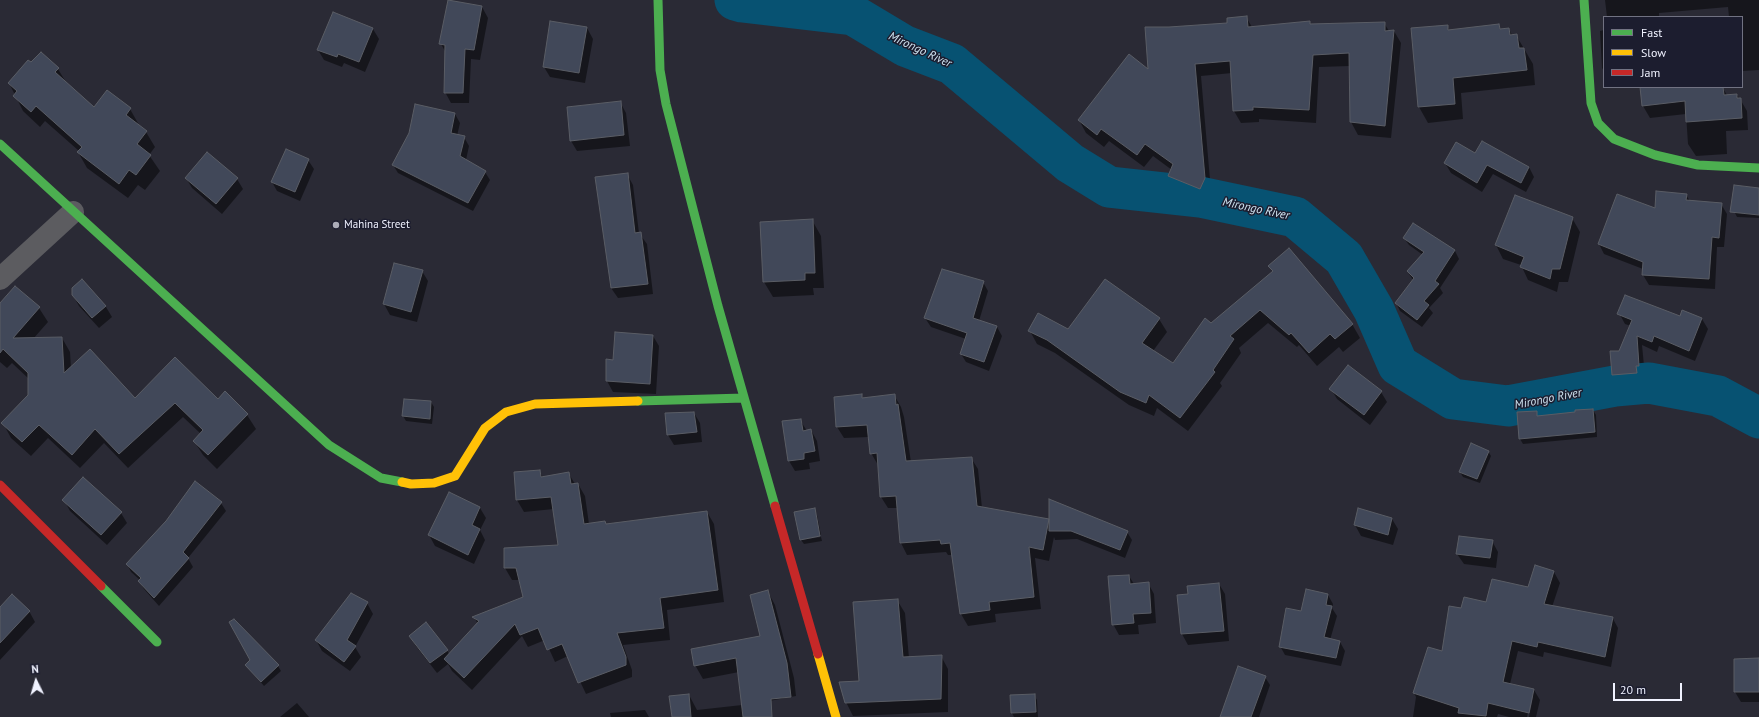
<!DOCTYPE html>
<html>
<head>
<meta charset="utf-8">
<style>
  body { margin:0 }
  #map { position:relative; width:1759px; height:717px; overflow:hidden; background:#2a2a35; font-family:"PT Sans",sans-serif }
  canvas { display:block }
  .legend { position:absolute; left:1603px; top:16px; width:140px; height:72px; box-sizing:border-box; background:#1c1d2f; border:1px solid #717282; margin:0; padding:5px 7px; list-style:none; font-size:12px; color:#f0f2ff }
  .legend li { display:flex; align-items:center; gap:8px; height:20px }
  .legend b { width:20px; border:1px solid #717282 }
  .north { position:absolute; left:16px; top:661px; width:40px; height:40px; -webkit-text-stroke:3px #1c1d2f; paint-order:stroke; rotate:355deg; font-size:11px; font-weight:700; line-height:16px; text-align:center; color:#f0f2ff }
  .north::after { content:''; display:block; margin:auto; width:14px; height:18px; background:#f0f2ff; clip-path:polygon(50% 0,100% 100%,50% 72%,0 100%) }
  .scale { position:absolute; left:1613px; top:683px; width:69px; height:18px; box-sizing:border-box; border:2px solid #f0f2ff; border-top:0; padding-left:5px; font-size:12px; line-height:14px; white-space:nowrap; color:#f0f2ff; -webkit-text-stroke:3px #1c1d2f; paint-order:stroke }
</style>
</head>
<body>
<div id="map">
<canvas width="1759" height="717"></canvas>
<ul class="legend">
<li><b style="height:5px;background:#4caf50"></b>Fast</li>
<li><b style="height:5px;background:#ffc107"></b>Slow</li>
<li><b style="height:5px;background:#c62828"></b>Jam</li>
</ul>
<div class="north">N</div>
<div class="scale">20 m</div>
</div>
<script>
const ctx = document.querySelector('canvas').getContext('2d');
ctx.lineJoin = 'round';
function fillPath(path, color) { ctx.fillStyle = color; ctx.fill(path, 'evenodd'); }
const poly = rows => new Path2D(rows.map(r => 'M' + r).join(''));
function stroke(path, color, width, dash) { ctx.strokeStyle = color; ctx.lineWidth = width; ctx.lineCap = dash ? 'butt' : 'round'; ctx.setLineDash(dash || []); ctx.stroke(path); }
function label(font, color, halo, rows, align = 'center') {
  ctx.font = font + ' "PT Sans",sans-serif'; ctx.lineWidth = 3; ctx.setLineDash([]); ctx.textBaseline = 'middle'; ctx.strokeStyle = halo; ctx.fillStyle = color; for (const [text, x, y, turn = 0] of rows) {
    ctx.save(); ctx.translate(x, y); ctx.rotate((+turn || 0) * Math.PI / 180); ctx.textAlign = isNaN(turn) ? turn : align; if (halo) ctx.strokeText(text, 0, 0); ctx.fillText(text, 0, 0); ctx.restore();
  }
}
fillPath(poly([
  [1605,0,1759,0,1759,70,1742,71,1742,17,1729,17,1728,7,1659,13,1659,17,1607,17],
  [449,1,482,7,488,18,480,60,471,59,469,103,451,103,445,92,446,53,441,44],
  [333,13,373,29,379,39,365,72,344,63,342,67,324,60,318,50],
  [1246,17,1252,27,1309,22,1311,25,1384,23,1389,31,1394,31,1401,43,1391,138,1358,135,1351,122,1350,66,1319,67,1316,123,1259,119,1259,122,1241,123,1234,111,1232,73,1201,76,1211,191,1208,201,1176,189,1169,176,1172,170,1153,156,1144,167,1109,141,1104,147,1086,133,1079,120,1149,71,1228,23],
  [1499,25,1501,30,1509,29,1512,35,1516,35,1533,64,1535,85,1461,93,1463,119,1428,123,1419,107,1412,29,1447,26,1450,31],
  [587,28,593,39,585,83,550,77,544,67],
  [1604,30,1604,71,1602,68,1600,31],
  [58,69,67,84,94,108,107,92,130,109,139,125,138,126,146,132,155,147,149,155,160,171,145,190,138,185,128,198,87,168,78,152,79,151,45,121,40,127,23,111,9,83],
  [1641,87,1722,87,1727,95,1737,95,1740,99,1747,111,1748,130,1726,131,1727,154,1696,156,1688,144,1686,114,1650,118,1643,106],
  [620,102,626,113,630,146,577,151,571,141],
  [455,114,460,123,457,136,464,137,469,146,466,160,485,172,490,180,473,211,398,173,393,165],
  [1475,154,1529,167,1534,177,1526,192,1493,174,1482,192,1451,173,1445,163],
  [308,160,314,169,300,201,277,191,272,182],
  [627,174,633,185,639,233,647,244,653,294,618,298,611,288],
  [186,178,237,179,243,189,222,214,192,188],
  [1759,189,1759,218,1737,217,1732,207],
  [1686,195,1690,201,1721,204,1727,214,1724,247,1717,247,1715,289,1649,285,1643,275,1643,269,1604,254,1599,244,1656,210],
  [1572,218,1580,232,1568,282,1559,282,1557,292,1528,280,1521,265,1503,259,1496,245],
  [812,220,821,236,824,288,813,288,814,295,773,297,764,282],
  [1413,224,1455,251,1459,259,1440,288,1443,293,1429,308,1433,313,1422,327,1400,311,1396,303,1413,280,1408,272,1423,255,1409,245,1404,238],
  [1269,266,1352,324,1360,338,1343,352,1339,347,1317,366,1299,345,1297,347,1268,323,1239,348,1241,353,1220,383,1222,386,1188,431,1157,408,1154,416,1129,405,1055,353,1037,344,1030,331,1069,330,1159,319,1167,332,1153,351,1174,364,1211,324,1273,272],
  [422,271,428,281,417,322,390,315,384,304],
  [82,280,106,307,112,317,99,328,79,306,73,295],
  [983,282,988,291,979,321,997,327,1002,336,989,371,966,362,961,354,966,339,931,327,925,318],
  [15,287,39,308,48,322,33,339,62,338,70,352,71,368,135,399,218,401,225,393,247,415,256,429,217,469,203,455,194,441,201,434,183,417,128,468,104,443,80,468,48,438,31,456,11,438,3,423,29,396,29,379,12,363,7,368,0,362,0,305],
  [1619,313,1702,319,1708,329,1695,361,1659,346,1657,352,1642,345,1645,376,1642,376,1642,383,1619,385,1613,374,1631,326,1625,324],
  [653,336,659,346,656,394,613,392,607,381,607,360,614,361],
  [1348,367,1381,392,1387,402,1370,425,1337,399,1331,389],
  [861,395,863,399,894,395,901,407,904,417,911,462,971,458,978,469,982,508,1048,520,1050,524,1127,532,1132,540,1125,558,1077,539,1055,540,1054,537,1049,561,1035,558,1041,609,995,614,996,622,968,626,961,614,953,555,948,555,946,552,907,555,901,543,898,508,888,508,881,497,878,465,871,453,869,437,844,438,837,427],
  [405,400,431,402,434,407,432,424,406,421,403,416],
  [1593,410,1596,415,1597,437,1523,444,1520,439,1536,412,1539,417],
  [694,413,700,423,702,442,674,445,668,435],
  [800,420,807,431,811,430,817,441,820,461,809,463,810,469,795,471,789,461],
  [1488,451,1491,456,1480,483,1463,477,1460,472],
  [539,471,543,477,569,474,575,484,578,484,585,496,589,524,606,525,707,512,714,524,724,602,667,610,670,640,623,645,632,670,632,677,586,694,568,656,555,662,545,640,528,647,522,636,472,690,452,671,448,664,437,673,416,646,410,636,447,650,449,654,478,624,474,617,524,598,520,580,512,580,505,568,559,546,554,509,524,512,517,500],
  [195,483,221,503,226,511,188,558,193,567,159,606,144,589,139,581,140,580,131,572,127,564,166,522],
  [449,493,480,508,486,518,480,530,485,540,474,564,435,546,429,535],
  [64,500,121,513,127,523,107,545,70,511],
  [814,510,817,515,821,535,801,538],
  [1392,519,1398,529,1393,545,1361,536,1355,525],
  [821,537,822,541,804,544,801,540],
  [1492,541,1498,552,1496,568,1464,564,1457,554],
  [1536,566,1554,572,1560,583,1552,607,1612,617,1618,628,1611,667,1544,652,1543,657,1518,651,1510,684,1534,690,1540,700,1536,717,1529,717,1533,697,1531,697,1527,717,1509,717,1498,714,1497,717,1413,717,1416,697,1414,693,1443,653,1462,609,1487,603,1528,588],
  [1129,576,1134,584,1148,583,1154,594,1156,623,1138,625,1139,634,1119,635,1113,624],
  [1219,584,1225,594,1229,641,1188,645,1182,634,1178,596,1189,595],
  [1306,591,1328,595,1333,604,1332,608,1337,616,1330,640,1340,642,1345,651,1341,666,1285,655,1280,646,1302,612],
  [768,592,775,605,794,678,796,696,769,701,771,717,673,717,689,695,697,710,742,705,739,672,703,679,695,665,761,636],
  [897,600,905,613,909,658,941,656,948,669,948,712,853,716,846,702,860,682],
  [367,603,373,614,355,647,361,657,350,671,322,651,316,640],
  [0,608,29,611,35,622,0,660],
  [1759,659,1759,702,1741,702,1735,692],
  [246,665,278,666,281,671,264,686],
  [1265,677,1270,685,1259,717,1221,717],
  [1034,695,1037,700,1038,717,1014,717,1012,713,1011,696],
  [297,703,309,717,280,717],
  [645,710,649,717,611,717,610,713]
]), '#0007');
stroke(poly([
  [735,0,742,2,853,15,905,46,952,64,1070,163,1109,187,1200,197,1295,217,1344,258,1374,310,1398,365,1453,399,1508,406,1615,386,1649,383,1718,396,1759,418]
]), '#075272', 41);
const building = poly([
  [448,0,482,6,474,50,465,49,463,93,444,93,445,45,439,44,448,0],
  [333,12,373,28,359,62,338,54,337,57,317,50,333,12],
  [1247,16,1248,27,1310,21,1310,24,1385,22,1385,31,1394,30,1385,126,1350,122,1349,53,1313,55,1309,110,1253,107,1253,110,1233,111,1230,61,1195,64,1205,178,1200,189,1168,176,1173,164,1145,144,1137,155,1101,129,1097,135,1078,120,1129,54,1148,69,1145,27,1169,27,1227,23,1227,18,1247,16],
  [550,21,587,27,579,73,543,67,550,21],
  [1499,24,1500,29,1509,28,1510,35,1517,34,1519,48,1524,48,1527,70,1453,78,1455,104,1418,107,1411,28,1448,25,1448,30,1499,24],
  [41,52,59,68,55,72,94,107,107,90,131,108,126,115,147,131,137,144,151,155,136,175,129,170,119,184,77,152,82,147,36,106,31,112,13,96,17,91,8,83,28,60,31,62,41,52],
  [1640,87,1723,87,1724,95,1737,94,1737,98,1741,98,1742,118,1686,122,1685,101,1642,106,1640,87],
  [621,101,624,135,570,141,567,107,621,101],
  [415,104,455,113,451,133,465,136,460,156,486,171,468,203,392,165,409,133,415,104],
  [1482,141,1529,167,1521,183,1487,165,1477,183,1444,163,1456,142,1475,153,1482,141],
  [286,149,309,159,295,192,271,182,286,149],
  [207,152,238,178,216,204,185,178,207,152],
  [628,173,635,233,641,232,648,284,611,288,595,177,628,173],
  [1734,185,1759,188,1759,215,1730,212,1734,185],
  [1656,191,1687,194,1686,200,1722,203,1719,238,1712,237,1709,279,1642,275,1643,262,1598,244,1617,194,1655,208,1656,191],
  [1515,195,1573,217,1560,269,1552,269,1550,279,1520,267,1524,257,1495,245,1515,195],
  [813,219,815,273,805,273,805,280,763,282,760,222,813,219],
  [1413,223,1455,250,1435,281,1439,284,1424,301,1429,305,1417,320,1395,303,1414,278,1407,271,1424,252,1403,238,1413,223],
  [1289,248,1353,324,1335,339,1330,334,1309,353,1291,333,1289,335,1260,310,1230,336,1234,339,1213,370,1215,372,1180,418,1149,395,1146,403,1120,392,1047,340,1028,331,1038,313,1068,329,1105,279,1160,318,1142,343,1173,363,1205,318,1211,323,1273,271,1268,266,1289,248],
  [394,263,423,270,411,312,383,304,394,263],
  [942,269,984,281,973,318,997,326,984,362,960,354,967,333,924,318,942,269],
  [82,279,106,306,92,318,72,295,72,288,82,279],
  [15,286,40,307,13,338,62,337,64,373,90,349,135,398,175,357,218,399,225,391,248,414,208,455,193,441,203,430,175,403,119,454,95,429,72,455,39,425,22,442,1,423,28,395,28,373,3,349,0,353,0,303,15,286],
  [1625,295,1680,316,1682,310,1702,318,1689,351,1654,336,1652,342,1637,336,1639,366,1636,366,1637,373,1612,375,1610,351,1619,351,1632,320,1617,314,1625,295],
  [615,332,653,335,650,384,606,381,606,359,613,360,615,332],
  [1348,365,1382,391,1364,415,1329,389,1348,365],
  [862,394,862,398,895,394,896,405,898,404,906,461,972,457,977,506,1049,519,1043,550,1029,547,1034,597,989,602,990,610,960,614,950,543,941,544,940,540,900,543,896,496,880,497,877,453,870,454,867,425,836,427,834,397,862,394],
  [404,399,431,401,430,419,402,416,404,399],
  [1593,409,1595,432,1519,439,1517,412,1537,411,1537,416,1575,412,1575,410,1593,409],
  [694,412,697,432,667,435,665,413,694,412],
  [801,419,803,431,811,429,815,451,804,453,804,459,788,461,782,421,801,419],
  [1471,443,1489,451,1477,479,1459,472,1471,443],
  [540,470,541,477,569,472,571,484,578,483,584,524,605,521,606,524,707,511,718,590,660,598,664,628,617,633,626,657,626,665,578,683,562,644,547,650,538,628,520,635,515,624,464,678,444,659,479,621,472,617,523,597,516,568,504,568,504,548,558,545,551,497,516,500,514,472,540,470],
  [83,477,122,512,101,535,62,500,83,477],
  [195,481,222,502,183,552,189,558,154,598,138,581,141,578,126,564,166,521,195,481],
  [449,492,480,507,472,525,480,529,468,555,428,535,449,492],
  [1049,499,1128,531,1120,550,1071,531,1049,531,1049,499],
  [815,508,820,536,800,540,794,512,815,508],
  [1358,508,1392,518,1388,535,1354,525,1358,508],
  [1459,536,1493,540,1490,558,1456,554,1459,536],
  [1535,565,1554,571,1544,604,1613,617,1605,657,1538,642,1537,647,1512,641,1503,682,1534,689,1529,713,1488,703,1486,716,1458,713,1459,708,1413,693,1428,647,1442,651,1449,606,1461,608,1464,597,1486,602,1492,579,1528,587,1535,565],
  [1129,575,1130,584,1149,582,1151,613,1133,614,1134,623,1112,625,1108,576,1129,575],
  [1219,583,1224,631,1181,634,1177,595,1188,594,1187,586,1219,583],
  [1306,589,1328,594,1326,605,1332,606,1324,637,1340,641,1336,658,1279,647,1286,608,1301,611,1306,589],
  [768,590,787,663,791,697,771,699,772,717,743,717,736,658,694,666,691,649,760,636,750,595,768,590],
  [351,593,368,602,347,640,356,646,344,662,315,640,351,593],
  [12,594,30,611,0,643,0,607,12,594],
  [898,599,903,657,942,655,941,699,845,703,839,682,859,681,853,602,898,599],
  [234,619,279,665,261,682,245,665,250,660,229,622,234,619],
  [426,622,448,650,430,663,409,636,426,622],
  [1759,658,1759,692,1734,692,1734,659,1759,658],
  [1238,666,1266,676,1251,717,1220,717,1238,666],
  [689,694,691,717,672,717,669,696,689,694],
  [1035,694,1036,712,1011,713,1010,695,1035,694]
]);
fillPath(building, '#414859');
stroke(building, '#5a5d65', 1);
stroke(poly([
  [0,279,73,212]
]), '#5c5c60', 22);
stroke(poly([
  [658,0,660,70,666,104,718,306,775,506],
  [1584,0,1591,103,1598,123,1614,139,1655,155,1698,165,1759,168],
  [0,144,329,445,381,478,402,482],
  [638,401,744,398],
  [101,586,157,642]
]), '#4caf50', 9);
stroke(poly([
  [402,482,411,484,434,483,455,476,485,428,506,412,535,404,638,401],
  [818,654,836,717]
]), '#ffc107', 9);
stroke(poly([
  [0,485,101,586],
  [775,506,818,654]
]), '#c62828', 9);
for (const [x, y, r, color] of [
  [336,225,4,"#abacb8"]
]) { const dot = new Path2D(); dot.arc(x, y, r, 0, 2 * Math.PI); ctx.fillStyle = color; ctx.fill(dot); stroke(dot, '#1c1d2f', 1.5); }
label('11px', '#f0f2ff', '#1c1d2f', [
  ["Mahina Street",344,225]
], 'left');
label('italic 12px', '#d0e5f2', '#1c1d2f', [
  ["Mirongo River",920,50,25],
  ["Mirongo River",1256,209,12],
  ["Mirongo River",1548,399,-11]
]);
</script>
</body>
</html>
